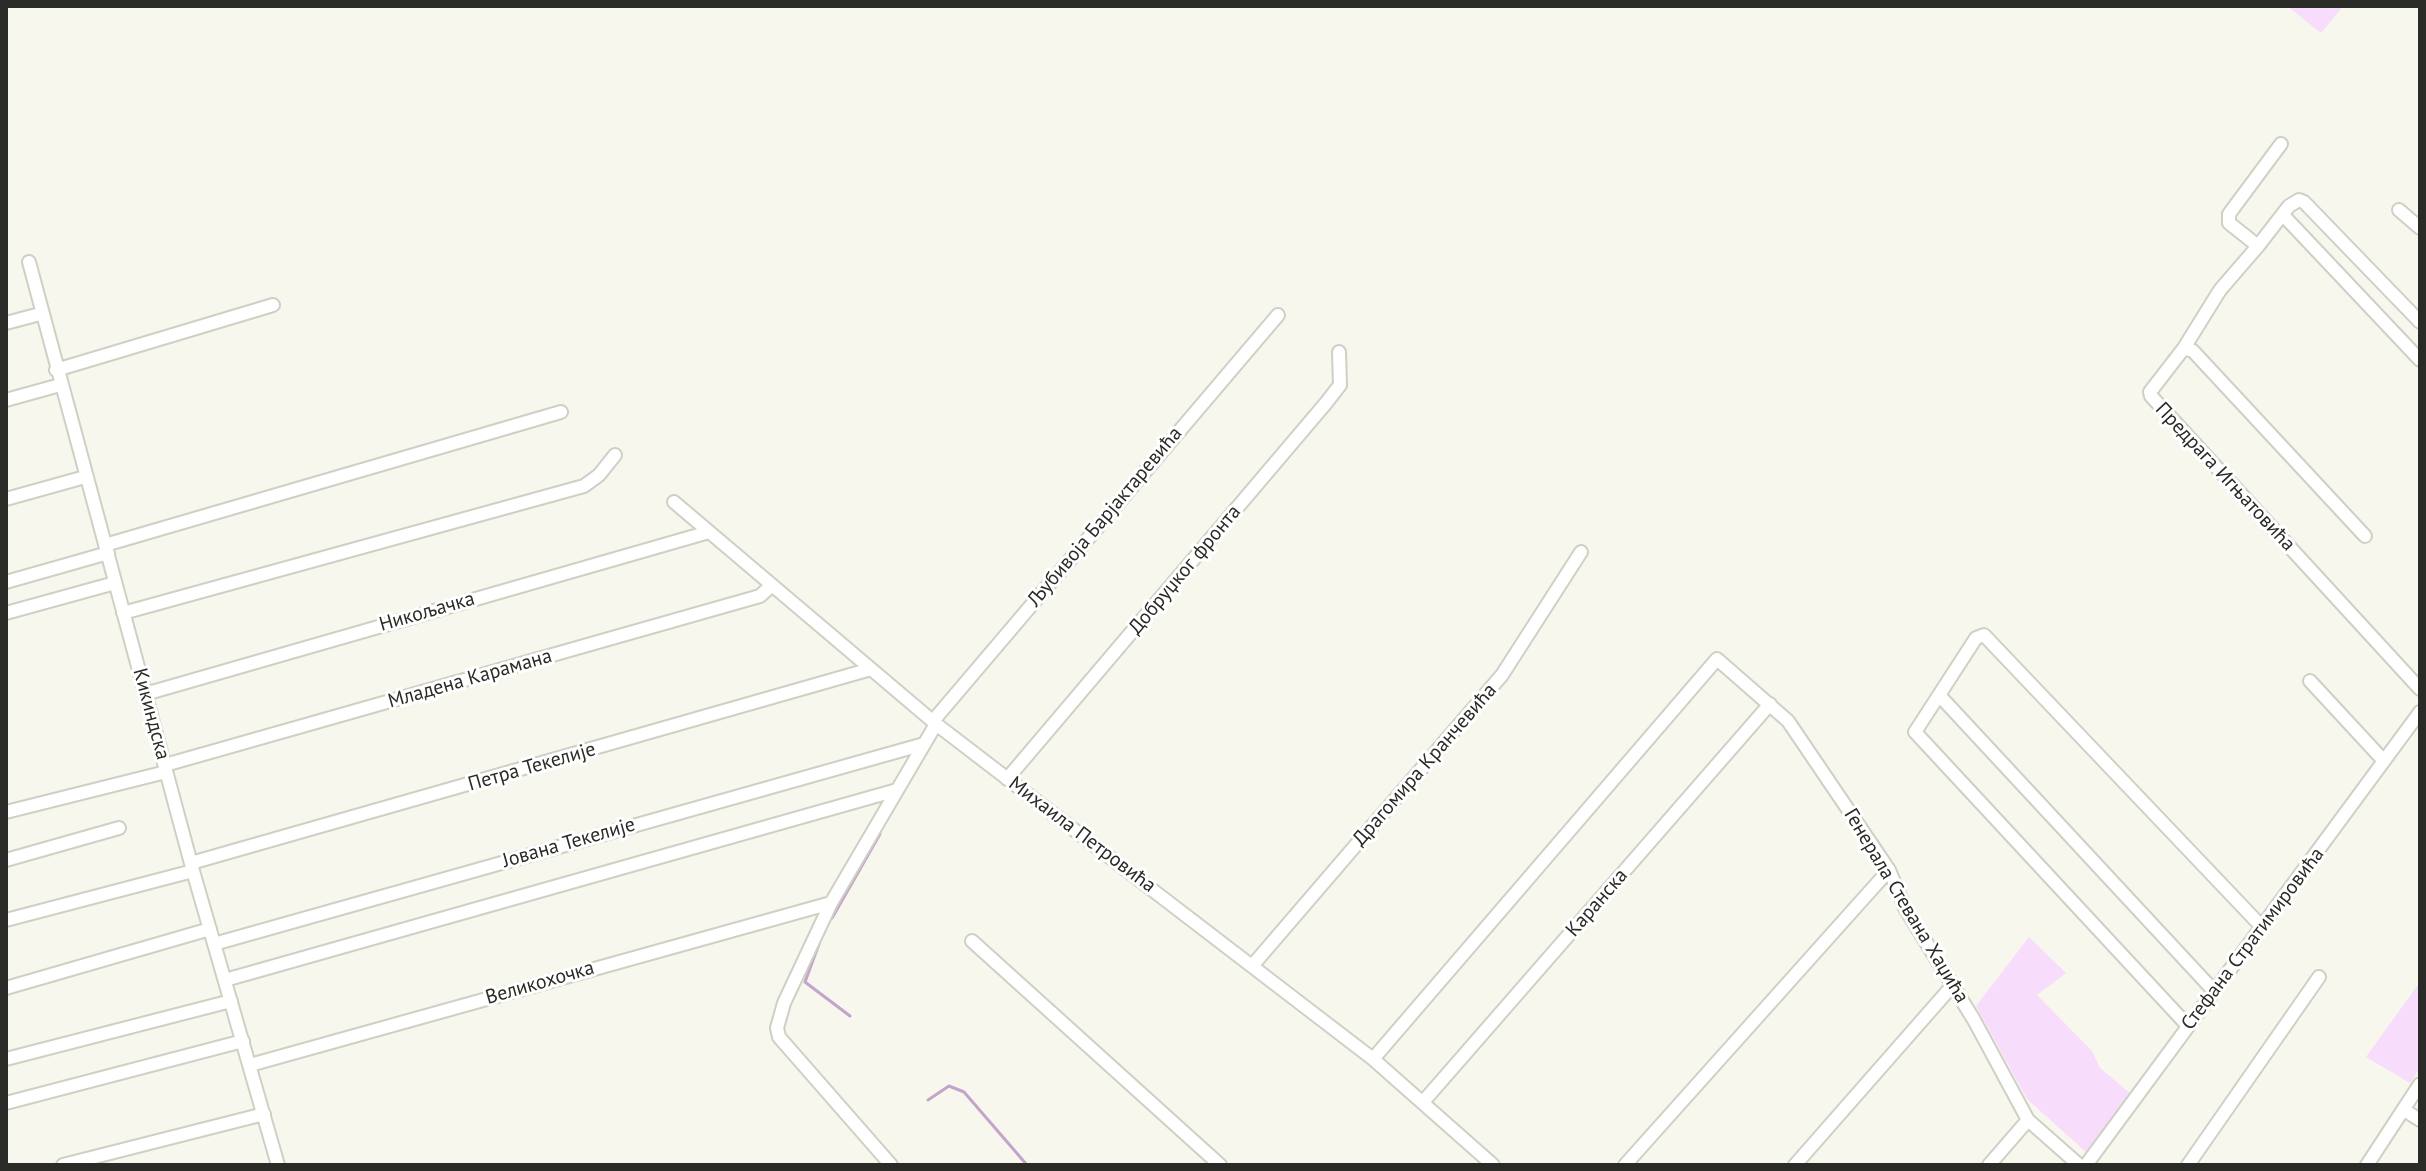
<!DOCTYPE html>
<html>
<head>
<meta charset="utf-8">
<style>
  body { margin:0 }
  #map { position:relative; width:2426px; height:1171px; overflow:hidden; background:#f7f7ed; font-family:"PT Sans",sans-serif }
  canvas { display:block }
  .frame { position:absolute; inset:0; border:8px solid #2a2b27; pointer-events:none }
</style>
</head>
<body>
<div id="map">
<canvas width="2426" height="1171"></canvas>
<div class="frame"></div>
</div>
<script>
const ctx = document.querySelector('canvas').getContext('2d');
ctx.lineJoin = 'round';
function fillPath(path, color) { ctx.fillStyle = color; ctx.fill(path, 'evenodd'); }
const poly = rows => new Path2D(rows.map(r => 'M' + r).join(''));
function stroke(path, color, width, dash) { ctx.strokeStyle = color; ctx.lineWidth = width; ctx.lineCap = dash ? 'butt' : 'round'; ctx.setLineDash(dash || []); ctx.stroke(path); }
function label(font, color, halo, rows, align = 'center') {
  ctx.font = font + ' "PT Sans",sans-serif'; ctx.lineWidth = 6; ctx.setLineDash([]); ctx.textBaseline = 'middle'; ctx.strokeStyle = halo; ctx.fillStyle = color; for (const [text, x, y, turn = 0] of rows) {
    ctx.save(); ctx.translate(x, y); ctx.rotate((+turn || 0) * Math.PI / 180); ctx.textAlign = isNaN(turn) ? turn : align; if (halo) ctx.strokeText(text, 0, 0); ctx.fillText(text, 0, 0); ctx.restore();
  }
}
fillPath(poly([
  [2287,6,2343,6,2321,33],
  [2029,937,2066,973,2037,995,2092,1051,2100,1068,2131,1094,2087,1153,2027,1099,1976,1006],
  [2420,982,2420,1068,2410,1083,2366,1057]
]), '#f7dcfc');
stroke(poly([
  [832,918,880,834],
  [819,944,805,982,850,1016],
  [928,1100,949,1086,964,1092,1027,1165]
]), '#c4a4ca', 3);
const minor = poly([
  [2281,144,2229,214,2229,223,2258,246,2289,206,2299,200,2304,202,2420,322],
  [2399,210,2420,228],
  [2283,215,2420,360],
  [29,262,193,871,278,1165],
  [6,323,40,314],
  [2184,348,2220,290,2258,246],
  [56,370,273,305],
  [6,400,60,385],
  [6,499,85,477],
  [674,502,936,724,1373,1059,1493,1165],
  [2365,536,2193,351,2184,348,2150,392,2151,396,2420,689],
  [105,545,561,412],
  [6,582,108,553],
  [6,613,115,583],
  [123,613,584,486,599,475,615,455],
  [2310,681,2384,761],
  [145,694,709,532],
  [1939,695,2214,991],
  [933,721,1278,315],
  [165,765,760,596,772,585],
  [1007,779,1326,403,1340,385,1339,352],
  [6,812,166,772],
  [6,860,119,828],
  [191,863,871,669],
  [6,920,193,871],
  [972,941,1220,1165],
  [214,944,924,744],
  [1252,966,1502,675,1581,552],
  [225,980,897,790],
  [6,988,210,929],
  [2188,1026,1915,732,1976,638,1984,635,2262,927],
  [6,1059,231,1001],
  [1373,1059,1717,659,1788,721,1889,870,1905,908,1974,1020,2028,1120,2079,1165],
  [250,1065,831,903],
  [1423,1102,1770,704],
  [6,1103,243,1041],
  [2404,1110,2420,1120],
  [63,1165,264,1114],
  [891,1165,779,1037,777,1028,784,1003,831,903,936,724],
  [1625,1165,1889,870],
  [1795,1165,1953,985],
  [1989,1165,2028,1120],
  [2086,1165,2420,712],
  [2188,1165,2319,977],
  [2367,1165,2420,1084]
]);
stroke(minor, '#cfd0c5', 16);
stroke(minor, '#fff', 12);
label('20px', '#2a2b27', '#fff', [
  ["Предрага Игњатовића",2225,477,47],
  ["Љубивоја Барјактаревића",1105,517,-50],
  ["Добруџког фронта",1185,570,-50],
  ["Никољачка",427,612,-16],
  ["Младена Карамана",470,679,-16],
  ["Кикиндска",151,714,75],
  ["Драгомира Кранчевића",1425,765,-49],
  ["Петра Текелије",532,767,-16],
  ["Михаила Петровића",1082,835,37],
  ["Јована Текелије",569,843,-16],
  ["Каранска",1597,903,-49],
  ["Генерала Стевана Хаџића",1906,906,59],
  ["Стефана Стратимировића",2253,939,-53],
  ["Великохочка",540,983,-16]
]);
</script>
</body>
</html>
